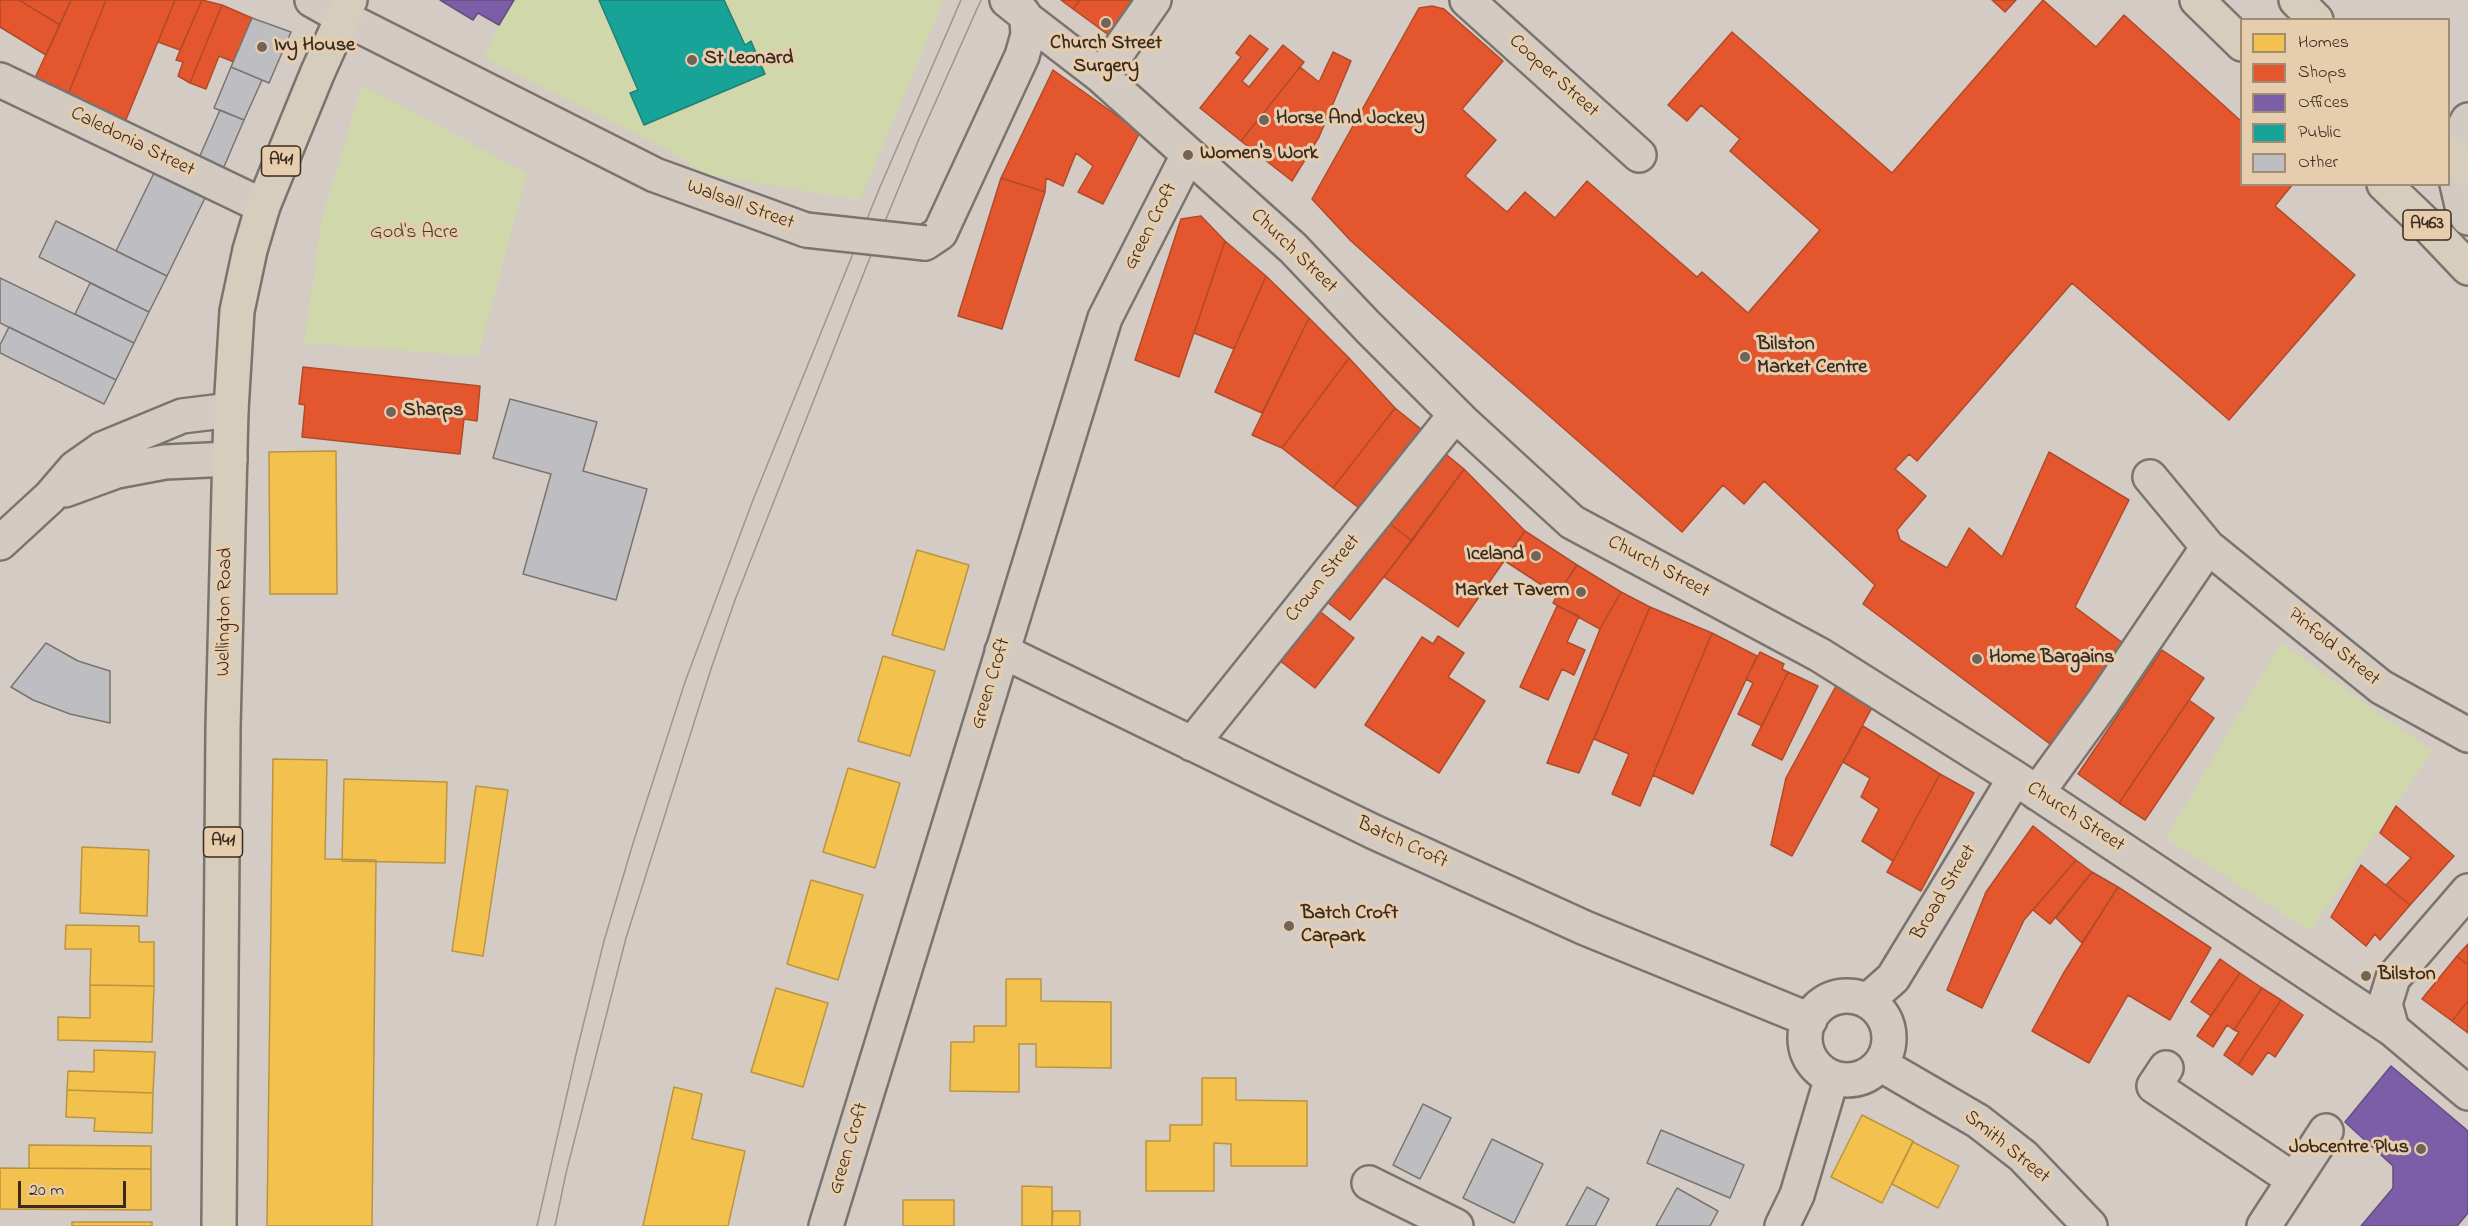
<!DOCTYPE html>
<html>
<head>
<meta charset="utf-8">
<style>
  body { margin:0 }
  #map { position:relative; width:2468px; height:1226px; overflow:hidden; background:#d4ccc4; font-family:"Indie Flower",sans-serif }
  canvas { display:block }
  .legend { position:absolute; left:2240px; top:18px; width:210px; height:168px; box-sizing:border-box; background:#e5cdae; border:2px solid #a18c74; margin:0; padding:8px 10px; list-style:none; font-size:18px; color:#3b2a1e }
  .legend li { display:flex; align-items:center; gap:12px; height:30px }
  .legend b { width:30px; border:2px solid #a18c74 }
  .scale { position:absolute; left:18px; top:1181px; width:108px; height:27px; box-sizing:border-box; border:3px solid #3b2a1e; border-top:0; padding-left:8px; font-size:18px; line-height:21px; white-space:nowrap; color:#3b2a1e; -webkit-text-stroke:4px #e5cdae; paint-order:stroke }
</style>
</head>
<body>
<div id="map">
<canvas width="2468" height="1226"></canvas>
<ul class="legend">
<li><b style="height:16px;background:#f2c14e"></b>Homes</li>
<li><b style="height:16px;background:#e4572e"></b>Shops</li>
<li><b style="height:16px;background:#7b5ea7"></b>Offices</li>
<li><b style="height:16px;background:#17a398"></b>Public</li>
<li><b style="height:16px;background:#bebec2"></b>Other</li>
</ul>
<div class="scale">20 m</div>
</div>
<script>
const ctx = document.querySelector('canvas').getContext('2d');
ctx.lineJoin = 'round';
function fillPath(path, color) { ctx.fillStyle = color; ctx.fill(path, 'evenodd'); }
const poly = rows => new Path2D(rows.map(r => 'M' + r).join(''));
function stroke(path, color, width, dash) { ctx.strokeStyle = color; ctx.lineWidth = width; ctx.lineCap = dash ? 'butt' : 'round'; ctx.setLineDash(dash || []); ctx.stroke(path); }
function label(font, color, halo, rows, align = 'center') {
  ctx.font = font + ' "Indie Flower",sans-serif'; ctx.lineWidth = 6; ctx.setLineDash([]); ctx.textBaseline = 'middle'; ctx.strokeStyle = halo; ctx.fillStyle = color; for (const [text, x, y, turn = 0] of rows) {
    ctx.save(); ctx.translate(x, y); ctx.rotate((+turn || 0) * Math.PI / 180); ctx.textAlign = isNaN(turn) ? turn : align; if (halo) ctx.strokeText(text, 0, 0); ctx.fillText(text, 0, 0); ctx.restore();
  }
}
fillPath(poly([
  [514,0,944,0,860,200,705,174,667,149,484,58,499,25],
  [362,85,527,173,478,356,304,343,322,219],
  [2281,643,2432,751,2310,931,2166,838]
]), '#d0d8ab');
const homes = poly([
  [336,451,337,594,270,594,269,452,336,451],
  [917,550,969,565,944,650,892,635,917,550],
  [883,656,935,671,910,756,858,741,883,656],
  [273,759,327,760,325,859,376,860,372,1226,267,1226,273,759],
  [848,768,900,783,875,868,823,852,848,768],
  [344,779,447,782,445,863,342,861,344,779],
  [476,786,508,790,483,956,452,951,476,786],
  [82,847,149,850,147,916,80,913,82,847],
  [811,880,863,895,838,980,787,964,811,880],
  [66,925,139,926,139,942,154,942,154,986,90,985,91,949,65,949,66,925],
  [1006,979,1041,979,1041,1001,1111,1002,1111,1068,1036,1067,1036,1044,1019,1044,1019,1092,950,1091,951,1042,974,1042,974,1026,1006,1026,1006,979],
  [90,985,154,986,152,1042,58,1040,58,1017,90,1018,90,985],
  [776,988,828,1003,803,1087,751,1072,776,988],
  [94,1050,155,1052,153,1093,67,1090,68,1071,94,1072,94,1050],
  [1202,1078,1236,1078,1236,1100,1307,1101,1307,1166,1231,1166,1231,1144,1214,1143,1214,1191,1146,1191,1146,1141,1170,1141,1170,1125,1202,1125,1202,1078],
  [674,1087,702,1094,692,1139,745,1151,728,1226,643,1226,674,1087],
  [67,1090,153,1093,152,1133,94,1131,95,1118,66,1117,67,1090],
  [1862,1115,1913,1141,1882,1203,1831,1177,1862,1115],
  [1913,1142,1959,1166,1938,1208,1892,1184,1913,1142],
  [29,1145,151,1146,151,1169,29,1168,29,1145],
  [0,1168,151,1169,151,1210,0,1209,0,1168],
  [1022,1186,1052,1187,1052,1226,1022,1226,1022,1186],
  [903,1200,954,1200,954,1226,903,1226,903,1200],
  [1053,1211,1080,1211,1080,1226,1052,1226,1053,1211],
  [72,1222,152,1222,152,1226,72,1226,72,1222]
]);
fillPath(homes, '#f2c14e');
stroke(homes, '#bb9440', 1.5);
const shops = poly([
  [0,0,19,0,60,25,46,55,0,27,0,0],
  [19,0,71,0,60,25,19,0],
  [71,0,106,0,67,97,35,78,71,0],
  [106,0,175,0,125,122,67,97,106,0],
  [175,0,202,0,180,50,158,42,175,0],
  [202,0,222,5,190,83,178,76,183,62,176,60,202,0],
  [1061,0,1080,0,1073,9,1061,0],
  [1080,0,1137,0,1110,36,1073,9,1080,0],
  [1992,0,2016,0,2005,12,1992,0],
  [2043,0,2096,47,2124,15,2242,122,2242,184,2293,184,2275,206,2355,275,2229,420,2072,283,1917,461,1909,454,1895,469,1926,496,1897,530,1900,540,1947,568,1969,528,2002,557,2049,452,2129,500,2075,607,2123,643,2089,698,2050,744,1863,604,1875,585,1764,481,1744,504,1723,485,1682,532,1402,287,1350,240,1312,199,1419,8,1432,6,1444,9,1503,61,1462,109,1496,140,1465,176,1507,212,1525,192,1555,218,1587,181,1697,277,1702,272,1748,313,1820,230,1730,151,1740,139,1701,105,1687,121,1668,105,1732,32,1892,173,2043,0],
  [222,5,252,18,234,62,219,56,206,89,190,83,222,5],
  [1250,35,1268,49,1242,81,1249,87,1283,45,1304,62,1241,141,1200,108,1241,57,1236,53,1250,35],
  [1333,52,1351,61,1319,137,1292,181,1241,141,1300,67,1319,82,1333,52],
  [1053,70,1140,132,1103,204,1078,192,1093,166,1076,153,1063,186,1046,178,1045,192,1001,178,1053,70],
  [1001,178,1045,192,1002,329,958,316,1001,178],
  [1201,216,1225,241,1179,377,1135,360,1181,219,1201,216],
  [1225,241,1266,276,1234,349,1194,333,1225,241],
  [1266,276,1309,318,1262,413,1215,392,1266,276],
  [1309,318,1349,358,1282,448,1252,435,1309,318],
  [1349,358,1395,408,1333,488,1282,448,1349,358],
  [303,367,480,386,477,421,464,419,460,454,302,437,305,405,299,404,303,367],
  [1395,408,1421,429,1359,508,1333,488,1395,408],
  [1437,447,1464,469,1412,541,1383,518,1437,447],
  [1464,469,1525,531,1458,627,1384,577,1464,469],
  [1383,518,1412,541,1350,620,1322,598,1383,518],
  [1525,531,1577,565,1557,595,1505,561,1525,531],
  [1577,565,1621,592,1600,629,1553,603,1557,595,1577,565],
  [1621,592,1650,607,1579,773,1547,763,1600,629,1621,592],
  [1557,606,1579,616,1567,642,1585,650,1574,675,1562,669,1548,700,1520,687,1557,606],
  [1650,607,1712,633,1640,806,1612,794,1629,754,1594,739,1650,607],
  [1318,610,1354,638,1315,688,1279,660,1318,610],
  [1712,633,1757,656,1693,794,1653,775,1712,633],
  [1438,636,1464,653,1448,677,1485,701,1439,773,1365,725,1422,637,1433,644,1438,636],
  [2162,650,2204,678,2119,803,2078,774,2162,650],
  [1760,652,1784,664,1782,669,1788,672,1762,726,1738,714,1753,683,1746,679,1760,652],
  [1788,672,1818,686,1782,760,1752,745,1788,672],
  [1837,684,1874,704,1792,856,1771,845,1786,778,1837,684],
  [2189,700,2214,718,2145,820,2119,803,2189,700],
  [1863,726,1940,774,1893,861,1862,841,1879,809,1861,797,1870,778,1843,762,1863,726],
  [1940,774,1974,793,1921,891,1887,872,1940,774],
  [2396,806,2454,856,2410,905,2386,885,2411,858,2380,833,2396,806],
  [2033,826,2076,860,2024,920,1982,1008,1947,990,1986,892,2033,826],
  [2076,860,2092,872,2050,924,2033,910,2076,860],
  [2361,865,2410,905,2380,940,2375,934,2366,946,2331,917,2361,865],
  [2092,872,2118,887,2082,943,2056,918,2092,872],
  [2118,887,2211,948,2170,1020,2128,995,2089,1063,2032,1031,2063,974,2118,887],
  [2468,944,2468,965,2457,956,2468,944],
  [2457,956,2468,965,2468,1001,2452,1021,2422,999,2457,956],
  [2220,959,2240,973,2211,1016,2191,1002,2220,959],
  [2240,973,2262,988,2234,1030,2227,1025,2213,1047,2197,1036,2240,973],
  [2262,988,2281,1000,2238,1065,2224,1055,2239,1032,2234,1030,2262,988],
  [2281,1000,2303,1015,2275,1057,2268,1052,2252,1075,2238,1065,2281,1000],
  [2468,1001,2468,1033,2452,1021,2468,1001]
]);
fillPath(shops, '#e4572e');
stroke(shops, '#b14a29', 1.5);
const offices = poly([
  [440,0,514,0,499,25,478,13,473,20,440,0],
  [2391,1066,2468,1131,2468,1213,2457,1226,2361,1226,2393,1188,2393,1166,2345,1122,2391,1066]
]);
fillPath(offices, '#7b5ea7');
stroke(offices, '#684e7e', 1.5);
const public = poly([
  [599,0,724,0,745,45,751,41,765,74,644,125,630,93,638,90,599,0]
]);
fillPath(public, '#17a398');
stroke(public, '#227f73', 1.5);
const building = poly([
  [252,18,291,32,269,83,231,67,252,18],
  [231,67,262,80,244,120,214,108,231,67],
  [220,110,244,120,223,169,199,158,220,110],
  [154,173,205,198,167,276,116,251,154,173],
  [56,221,167,276,149,312,39,257,56,221],
  [0,278,134,343,116,380,0,323,0,278],
  [90,283,149,312,134,343,75,314,90,283],
  [9,327,116,380,104,404,0,353,0,345,9,327],
  [510,399,597,422,583,471,647,489,616,600,523,574,551,474,493,458,510,399],
  [46,643,78,661,110,671,110,723,70,714,33,700,11,687,46,643],
  [1423,1104,1451,1118,1420,1179,1393,1165,1423,1104],
  [1661,1130,1744,1165,1730,1198,1647,1163,1661,1130],
  [1492,1139,1543,1164,1514,1223,1463,1198,1492,1139],
  [1587,1187,1609,1199,1595,1226,1566,1226,1587,1187],
  [1677,1188,1718,1211,1710,1226,1656,1226,1677,1188]
]);
fillPath(building, '#bebec2');
stroke(building, '#7b746e', 1.5);
const street = poly([
  [1007,0,1022,12,1027,19,1101,76,1293,248,1368,327,1463,422,1572,522,1820,655,2015,778,2392,1029,2468,1093],
  [1467,0,1639,155],
  [342,17,655,175,806,230],
  [1101,76,1154,0],
  [0,80,263,206],
  [2450,153,2463,210,2468,218],
  [925,243,940,233,1022,56,1028,35,1027,19],
  [2150,477,2208,547],
  [1002,651,1374,832,1585,928,1810,1020],
  [1192,744,1455,415],
  [2037,793,2103,702,2208,547,2381,687,2468,735],
  '1805 1038a42 42 0 1 1 84 0a42 42 0 1 1-84 0Z',
  [1867,1001,1893,978,2015,778],
  [2392,1029,2385,1004,2393,978,2468,891],
  [1880,1064,1978,1121,2023,1156,2090,1226],
  [2166,1068,2154,1086,2294,1180],
  [1369,1183,1456,1226],
  [826,1226,1105,318,1188,155],
  [1782,1226,1797,1195,1832,1077],
  [2264,1226,2326,1131]
]);
const secondary = poly([
  [312,0,342,17],
  [2450,153,2468,120],
  [65,490,117,471,165,462,230,459],
  [0,543,50,497,75,468,102,449,182,416,231,410]
]);
const highway = poly([
  [2197,0,2242,44],
  [2296,0,2316,20],
  [2448,152,2468,170],
  [2384,184,2429,227,2468,268],
  [219,1226,223,728,231,410,237,311,250,250,263,206,317,74,350,0]
]);
stroke(street, '#7b746e', 38);
stroke(secondary, '#7b746e', 38);
stroke(highway, '#7b746e', 38);
stroke(street, '#d3cbc1', 33);
stroke(secondary, '#d3cbc1', 33);
stroke(highway, '#d6cdbd', 33);
stroke(poly([
  [537,1226,577,1050,604,941,634,840,685,682,753,500,880,187,961,0],
  [555,1226,566,1173,626,938,711,669,735,600,867,265,919,139,981,0]
]), '#9c958d', 1.5);
const streetBridge = poly([
  [806,230,925,243]
]);
stroke(streetBridge, '#7b746e', 38, []);
stroke(streetBridge, '#d3cbc1', 33);
for (const [x, y, r, color] of [
  [1106,23,6,"#716358"],
  [262,47,6,"#716358"],
  [692,60,6,"#716358"],
  [1264,120,6,"#716358"],
  [1188,155,6,"#716358"],
  [1745,357,6,"#716358"],
  [391,412,6,"#716358"],
  [1536,556,6,"#716358"],
  [1581,592,6,"#716358"],
  [1977,659,6,"#716358"],
  [1289,926,6,"#716358"],
  [2366,976,6,"#716358"],
  [2421,1149,6,"#716358"]
]) { const dot = new Path2D(); dot.arc(x, y, r, 0, 2 * Math.PI); ctx.fillStyle = color; ctx.fill(dot); stroke(dot, '#e5cdae', 2); }
for (const [x, y, w] of [
  [281,161,39],
  [2427,225,48],
  [223,842,39]
]) { const box = new Path2D(); box.roundRect(x - w / 2, y - 15, w, 30, 4.5); ctx.fillStyle = '#e5cdae'; ctx.fill(box); stroke(box, '#3b2a1e', 1.5); }
label('bold 18px', '#3b2a1e', null, [
  ["A41",281,161],
  ["A463",2427,225],
  ["A41",223,842]
]);
label('bold 20px', '#3b2a1e', '#e5cdae', [
  ["Church Street",1106,45,"center"],
  ["Surgery",1106,68,"center"],
  ["Ivy House",274,47],
  ["St Leonard",704,60],
  ["Horse And Jockey",1276,120],
  ["Women's Work",1200,155],
  ["Bilston",1757,346],
  ["Market Centre",1757,369],
  ["Sharps",403,412],
  ["Iceland",1524,556,"right"],
  ["Market Tavern",1569,592,"right"],
  ["Home Bargains",1989,659],
  ["Batch Croft",1301,915],
  ["Carpark",1301,938],
  ["Bilston",2378,976],
  ["Jobcentre Plus",2409,1149,"right"]
], 'left');
label('20px', '#3b2a1e', '#e5cdae', [
  ["Cooper Street",1553,77,42],
  ["Caledonia Street",132,143,26],
  ["Walsall Street",740,206,20],
  ["Green Croft",1152,227,-63],
  ["Church Street",1293,252,44],
  ["Church Street",1658,568,28],
  ["Crown Street",1324,579,-51],
  ["Wellington Road",226,612,-89],
  ["Pinfold Street",2333,648,39],
  ["Green Croft",992,684,-73],
  ["Church Street",2075,818,33],
  ["Batch Croft",1402,844,25],
  ["Broad Street",1945,893,-59],
  ["Smith Street",2006,1148,39],
  ["Green Croft",850,1149,-73]
]);
label('20px', '#4a3c2a', '#e5cdae', [
  ["God's Acre",414,234]
]);
</script>
</body>
</html>
